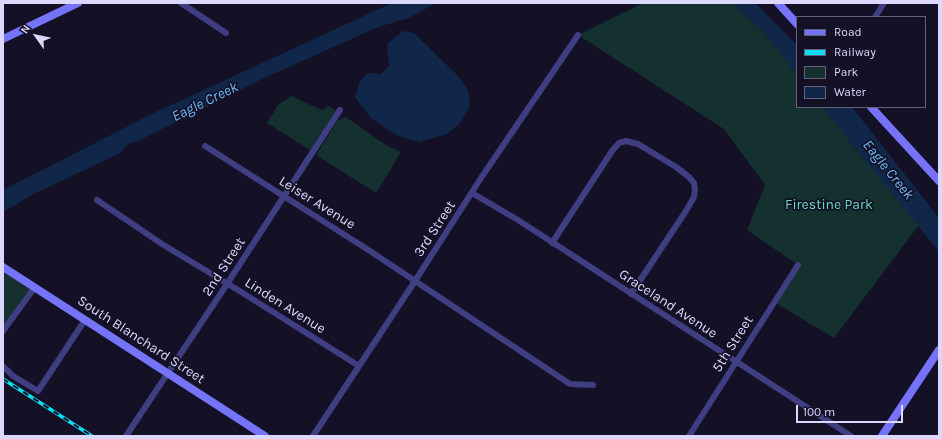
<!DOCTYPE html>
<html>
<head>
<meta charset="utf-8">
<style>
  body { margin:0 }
  #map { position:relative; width:942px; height:439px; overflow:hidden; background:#141126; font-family:Karla,sans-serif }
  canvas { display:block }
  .frame { position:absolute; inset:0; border:4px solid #dcd8fd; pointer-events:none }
  .legend { position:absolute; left:796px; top:16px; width:130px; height:92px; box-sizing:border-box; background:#141126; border:1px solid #64617c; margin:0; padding:5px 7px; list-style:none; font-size:12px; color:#dcd8fd }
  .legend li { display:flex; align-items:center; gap:8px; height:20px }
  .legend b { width:20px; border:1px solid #64617c }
  .north { position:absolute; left:16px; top:16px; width:40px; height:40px; -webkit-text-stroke:3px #141126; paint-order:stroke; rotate:303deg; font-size:11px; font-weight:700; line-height:16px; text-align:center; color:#dcd8fd }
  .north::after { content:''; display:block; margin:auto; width:14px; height:18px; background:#dcd8fd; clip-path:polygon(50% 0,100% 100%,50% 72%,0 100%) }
  .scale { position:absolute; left:796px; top:405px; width:107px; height:18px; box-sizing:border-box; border:2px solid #dcd8fd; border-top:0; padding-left:5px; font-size:12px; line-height:14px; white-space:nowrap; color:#dcd8fd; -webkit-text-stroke:3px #141126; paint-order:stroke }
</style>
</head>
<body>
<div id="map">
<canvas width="942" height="439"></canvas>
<div class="frame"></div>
<ul class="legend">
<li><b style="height:5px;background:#7574f8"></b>Road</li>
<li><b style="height:5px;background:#0ddff3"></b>Railway</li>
<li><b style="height:11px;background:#14302f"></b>Park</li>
<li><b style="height:11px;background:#11274a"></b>Water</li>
</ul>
<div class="north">N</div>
<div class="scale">100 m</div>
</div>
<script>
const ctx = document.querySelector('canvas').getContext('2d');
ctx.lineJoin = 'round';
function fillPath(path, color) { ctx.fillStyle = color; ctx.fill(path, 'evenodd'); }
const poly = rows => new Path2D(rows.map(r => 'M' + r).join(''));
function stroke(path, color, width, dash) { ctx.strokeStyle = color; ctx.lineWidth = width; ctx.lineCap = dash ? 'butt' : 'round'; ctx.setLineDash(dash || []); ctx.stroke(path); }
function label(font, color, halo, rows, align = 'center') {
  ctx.font = font + ' Karla,sans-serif'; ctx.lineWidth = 3.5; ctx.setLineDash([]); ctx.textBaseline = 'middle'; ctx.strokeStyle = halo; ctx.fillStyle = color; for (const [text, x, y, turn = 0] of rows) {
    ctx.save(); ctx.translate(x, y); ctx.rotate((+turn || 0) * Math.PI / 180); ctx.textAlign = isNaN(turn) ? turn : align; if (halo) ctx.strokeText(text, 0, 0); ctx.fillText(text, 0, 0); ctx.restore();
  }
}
fillPath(poly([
  [643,3,746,3,797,58,797,107,837,107,925,217,834,338,774,302,798,265,747,230,765,185,724,129,578,35],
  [291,96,322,110,329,106,336,111,310,150,267,123,278,105],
  [346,117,386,145,401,152,376,193,316,155,338,120],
  [3,267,35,287,3,335]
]), '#14302f');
fillPath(poly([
  [392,3,436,3,409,18,378,27,260,80,136,142,129,143,124,148,122,152,34,194,3,212,3,190,154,113],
  [732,3,755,3,797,45,797,75,764,32],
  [403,31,414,33,458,76,468,90,470,106,459,124,447,134,420,142,398,136,371,118,355,97,360,81,368,73,381,74,389,66,387,44],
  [822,107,852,107,939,218,939,252]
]), '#11274a');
stroke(poly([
  [181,3,226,33],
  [875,17,884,3],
  [205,146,370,251,570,384,593,385],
  [472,193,518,220,851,436],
  [97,200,162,244,238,290,359,366],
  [552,243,612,151,619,143,626,141,638,144,676,167,689,177,694,183,695,189,694,197,686,211,631,294],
  [3,331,35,287],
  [3,366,13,376,38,391,85,320],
  [126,436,227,284,340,110],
  [313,436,415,281,481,178,578,35],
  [689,436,798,265]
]), '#403e83', 6);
stroke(poly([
  [778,3,797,24],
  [3,39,78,3],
  [871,107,939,181],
  [3,267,265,436],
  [882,436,939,350]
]), '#7574f8', 8);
const rail = poly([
  [3,379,92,436]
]);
stroke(rail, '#0ddff3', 3.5);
stroke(rail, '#141126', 2, [6]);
label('14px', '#dcd8fd', '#141126', [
  ["Leiser Avenue",317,203,32],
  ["3rd Street",435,229,-57],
  ["2nd Street",224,267,-57],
  ["Graceland Avenue",668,304,33],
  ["Linden Avenue",285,306,32],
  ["South Blanchard Street",141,340,33],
  ["5th Street",733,344,-58]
]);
label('14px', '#66dbbc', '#141126', [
  ["Firestine Park",829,205]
]);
label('italic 15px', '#6bb8f8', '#141126', [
  ["Eagle Creek",205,102,-26],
  ["Eagle Creek",888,170,51]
]);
</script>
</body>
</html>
